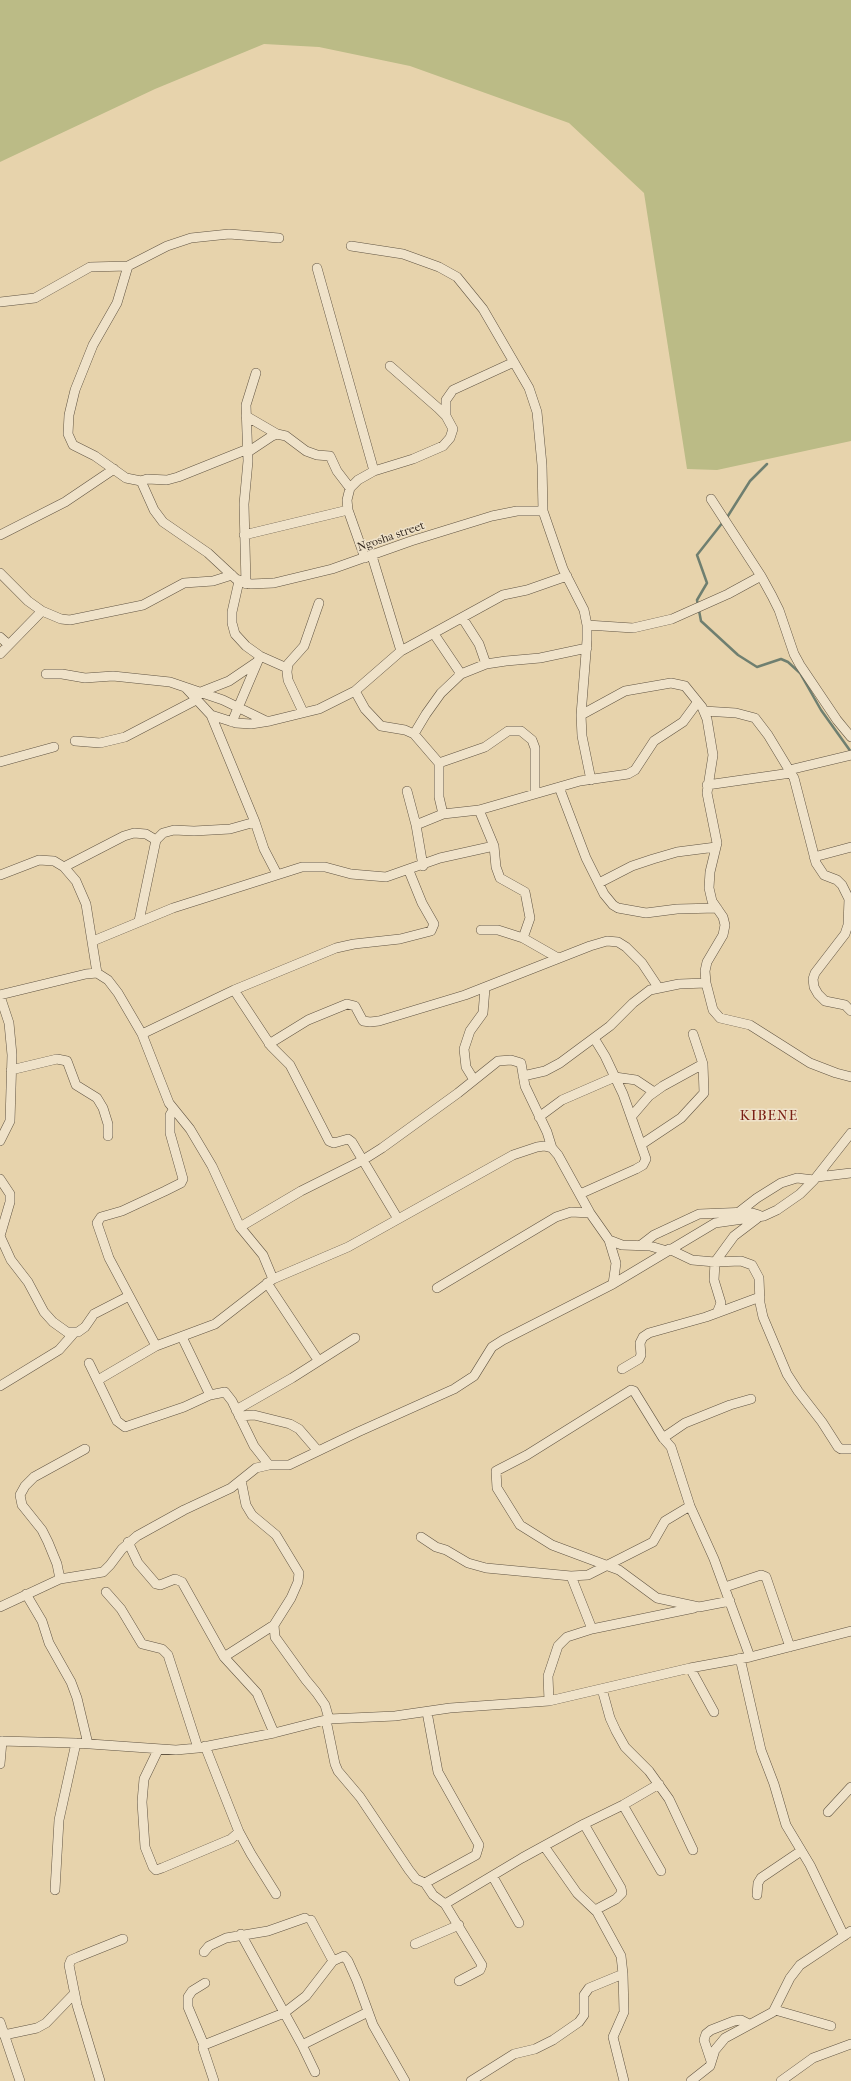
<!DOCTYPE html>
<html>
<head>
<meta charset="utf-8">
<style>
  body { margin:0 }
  canvas { display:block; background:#e7d3ac }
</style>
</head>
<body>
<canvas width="851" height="2081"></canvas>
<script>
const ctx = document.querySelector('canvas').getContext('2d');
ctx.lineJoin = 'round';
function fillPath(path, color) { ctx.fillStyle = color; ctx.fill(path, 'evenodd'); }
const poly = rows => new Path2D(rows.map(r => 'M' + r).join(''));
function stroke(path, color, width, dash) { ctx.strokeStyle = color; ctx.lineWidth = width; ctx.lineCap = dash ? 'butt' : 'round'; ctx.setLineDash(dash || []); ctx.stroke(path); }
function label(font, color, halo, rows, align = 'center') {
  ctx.font = font + ' "IM FELL French Canon",serif'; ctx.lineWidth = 3; ctx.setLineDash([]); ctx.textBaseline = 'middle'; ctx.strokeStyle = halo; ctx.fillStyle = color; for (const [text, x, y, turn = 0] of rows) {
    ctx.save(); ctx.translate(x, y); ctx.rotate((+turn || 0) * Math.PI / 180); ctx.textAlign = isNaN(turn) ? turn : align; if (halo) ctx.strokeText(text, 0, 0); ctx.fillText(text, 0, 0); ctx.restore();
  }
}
fillPath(poly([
  [0,0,851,0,851,441,717,470,687,469,644,193,569,123,410,66,319,47,264,44,155,89,0,162]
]), '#bbbb86');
stroke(poly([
  [726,519,750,481,767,464],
  [723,522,697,555,707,583,697,600,701,621,738,655,757,667,781,659,788,662,800,673,821,710,851,752]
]), '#6f7f70', 2.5);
const minor = poly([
  [351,246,403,254,439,267,457,277,483,309,529,388,537,412,542,465,543,511,563,569,584,610,587,625,587,640,581,715,582,736,591,780],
  [128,266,117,303,93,345,75,390,69,415,68,434,73,445,95,456,126,478,141,481,147,479,167,480,178,477,248,449],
  [317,268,374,471],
  [0,302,35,298,90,267,128,266,167,246,191,238,229,234,279,238],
  [246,416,277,434],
  [446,416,446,400,453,390,514,362],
  [248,452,272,436,277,434,286,436,306,451,317,455,330,456,337,471,350,488],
  [141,481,154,510,163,522,208,553,236,579,251,584,274,583,332,569,411,541,492,516,517,511,543,511],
  [711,499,761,576,772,596,779,610,794,654,800,665,837,720,851,737],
  [0,535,65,502,114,469],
  [244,535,348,510],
  [372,556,401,651],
  [365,558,348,510,347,500,350,488,358,480,374,471,413,459,443,446,450,438,453,429,446,416,438,408,390,366],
  [0,573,28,601,42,611,61,619,70,620,143,605,184,583,213,581,232,575],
  [239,581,232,612,232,623,235,634,246,646,260,656,287,668],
  [246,584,244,504,248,461,246,405,256,373],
  [463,619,479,644,486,664,506,661,540,658,587,648],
  [587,625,633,628,672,619,728,594,761,576],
  [434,634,461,674],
  [0,637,9,645],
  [0,654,42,611],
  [46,674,62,674,85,678,113,676,170,682,223,700,266,721],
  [185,687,211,715,236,723,251,724,270,721,319,709,355,691,401,651,503,595,527,590,567,576],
  [355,691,365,709,381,726,405,730,414,734,439,763,439,797,443,814],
  [201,692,229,681,257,662],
  [704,711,736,713,755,718,768,735,794,778,816,863,824,875,837,880,842,885,849,899,848,925,845,934,815,973,813,979,814,987,818,994,825,1001,845,1005,851,1011],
  [303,712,288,680,287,672,288,664,304,646,319,603],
  [211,715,255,822,264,849,277,874],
  [581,715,625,691,671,683,685,686,702,707,707,719,713,755,707,793,717,843,710,872,709,888,712,901,723,917,725,925,723,935,707,962,705,971,706,983,713,1010,720,1018,750,1025,810,1063,836,1073,851,1077],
  [232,722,260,656],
  [414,734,426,714,441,693,461,674,486,664],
  [75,741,100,743,125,737,196,700],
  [0,762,54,747],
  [439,763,485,747,508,731,521,731,532,740,535,748,535,793],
  [789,770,851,755],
  [707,785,791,773],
  [559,787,586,858,604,894,613,905,618,908,646,913,677,909,717,908],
  [407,791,416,825,423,866],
  [479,810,494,846,496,867,500,878,525,892,530,918,523,938],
  [416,825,443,814,479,810,580,781,628,774,635,770,654,741,683,722,697,703],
  [814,857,851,847],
  [64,867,124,836,134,833,146,834,156,840],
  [0,875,39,860,54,861,64,867,76,881,86,904,97,973],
  [599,883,632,866,653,859,677,852,716,847],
  [139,921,156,840,163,833,174,830,194,831,230,829,255,822],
  [481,930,498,930,523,938,558,958],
  [93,941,173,908,302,867,325,867,351,874,386,877,440,858,494,846],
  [234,990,336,948,354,944,400,939,431,931,434,924,422,903,409,871],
  [0,995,86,974,97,973,108,980,118,993,142,1034,169,1103,190,1129,212,1166,240,1227,263,1255,273,1279],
  [0,996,9,1023,12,1055,10,1121,0,1141],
  [142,1034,234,990,271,1046,290,1065,329,1141,334,1143,348,1139,352,1142,398,1219],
  [269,1044,308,1020,347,1004,355,1006,363,1021,370,1022,379,1021,465,995,590,946,607,941,618,942,626,947,642,963,658,987],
  [11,1070,57,1059,67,1061,76,1085,97,1098,103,1108,108,1124,108,1136],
  [523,1076,545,1071,560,1063,610,1026,633,1003,650,990,679,984,706,983],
  [474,1080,466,1067,464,1049,470,1031,483,1013,485,988],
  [539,1117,562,1100,615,1077,636,1080,654,1092],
  [631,1117,649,1096,663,1086,703,1064],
  [642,1144,681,1118,704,1093,703,1064,693,1034],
  [817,1177,851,1173],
  [0,1179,10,1194,10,1202,0,1236],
  [580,1194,636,1169,643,1165,646,1159,623,1094,605,1056,594,1038],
  [739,1212,757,1198,781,1183,797,1178,814,1180],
  [240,1227,301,1191,363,1160,382,1148,458,1093,498,1061,511,1060,521,1063,525,1086,547,1132,552,1148],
  [0,1236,11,1260,28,1282,44,1312,53,1322,67,1332,78,1332,85,1327,94,1314,129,1296],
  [609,1240,616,1263,613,1284],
  [641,1245,654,1235,699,1214,749,1212,759,1215],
  [669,1249,692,1260,715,1262,741,1261,752,1265,759,1278,760,1303,763,1317,787,1374,798,1391,822,1422,838,1447,841,1449,851,1449],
  [267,1283,318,1360],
  [437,1288,556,1217,571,1212,590,1213],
  [717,1313,721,1303,714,1280,715,1262,734,1236,759,1217],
  [182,1337,210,1395],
  [156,1346,109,1258,97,1223,101,1217,122,1211,165,1191,181,1183,183,1179,170,1133,170,1115,173,1110],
  [89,1363,117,1421,125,1427,184,1407,210,1395,225,1392,232,1401,254,1446,269,1465],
  [622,1369,639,1359,641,1355,640,1343,643,1337,649,1333,706,1317,760,1297],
  [98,1380,156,1346,215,1324,273,1279,348,1247,513,1155,537,1147,544,1146,552,1148,558,1155,590,1213,609,1240,622,1245,650,1246,667,1251],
  [0,1386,59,1350,74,1333],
  [236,1410,292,1378,355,1338],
  [239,1416,254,1415,290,1424,299,1429,318,1451],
  [663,1438,634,1391,631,1390,527,1455,496,1471,497,1488,520,1525,552,1545,619,1570,657,1598,699,1607,730,1601],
  [241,1480,246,1505,252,1515,276,1535,299,1573,298,1582,291,1598,274,1625,275,1637,306,1680,316,1692,325,1705,329,1719],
  [421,1537,436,1547,446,1550,468,1563,486,1568,571,1576,588,1575,653,1542,665,1521,690,1506],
  [128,1542,138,1563,156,1584,160,1585,175,1579,182,1582,224,1657,257,1693,274,1733],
  [60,1579,57,1564,48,1542,42,1530,22,1505,20,1495,25,1486,34,1477,85,1449],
  [725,1587,761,1575,766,1577,790,1647],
  [106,1592,121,1609,142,1644,162,1649,168,1655,198,1748],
  [26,1594,42,1621,49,1643,71,1682,77,1698,88,1744],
  [0,1607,60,1579,103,1572,110,1565,122,1549,137,1536,184,1510,231,1488,256,1468,269,1465,289,1465,358,1432,454,1389,474,1376,492,1347,503,1340,613,1284,715,1223,764,1216,777,1210,800,1194,814,1180,851,1133],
  [592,1629,694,1608],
  [224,1657,274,1625],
  [750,1657,714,1559,690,1506,671,1447,663,1438,685,1423,730,1405,751,1399],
  [740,1658,761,1750,774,1784,786,1825,810,1865,844,1936],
  [690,1668,714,1712],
  [602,1689,610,1718,616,1731,625,1747,649,1771,669,1799,693,1850],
  [549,1701,548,1676,558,1646,567,1637,592,1629,571,1576],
  [326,1720,335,1764,338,1771,360,1797,409,1870,416,1879,425,1883,433,1895,445,1904,482,1965,480,1970,459,1981],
  [0,1741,76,1743,176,1750,198,1748,274,1733,329,1719,395,1716,450,1708,549,1701,690,1668,750,1657,851,1631],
  [205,1746,239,1832,251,1854,276,1894],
  [158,1750,144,1779,142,1802,145,1847,153,1867,156,1870,162,1868,231,1839,239,1832],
  [0,1764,2,1741],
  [623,1805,661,1871],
  [828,1812,851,1787],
  [544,1846,577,1893,597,1912],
  [493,1877,519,1923],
  [425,1883,476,1855,479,1845,438,1772,427,1712],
  [55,1890,59,1820,76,1743],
  [757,1895,758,1883,761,1878,801,1851],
  [445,1904,522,1858,584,1824,623,1805,659,1784],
  [311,1920,333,1961],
  [241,1934,302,2045,368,2012],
  [415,1944,459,1925],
  [204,1952,209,1946,226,1938,268,1931,305,1918],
  [623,1974,624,2012,613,2037,624,2081],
  [775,2010,831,2026],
  [0,2022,20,2081],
  [4,2035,37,2028,46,2023,74,1994],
  [204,2045,188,2007,188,1997,192,1991,205,1983],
  [302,2045,315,2072],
  [711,2061,704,2040,706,2034,711,2030,734,2021,741,2020,749,2024],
  [100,2081,77,2005,69,1965,71,1960,78,1957,123,1939],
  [214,2081,203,2048,204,2045,284,2013,306,1996,333,1961,344,1956,348,1961,357,1981,373,2025,405,2081],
  [471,2081,514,2054,535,2049,553,2040,579,2022,584,2015,584,1995,589,1988,623,1974,621,1956,597,1912,599,1908,616,1899,622,1893,621,1888,584,1824],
  [691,2081,710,2066,715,2050,725,2038,773,2012,790,1978,800,1965,851,1931],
  [781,2081,813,2058,851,2044]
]);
stroke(minor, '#615442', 10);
stroke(minor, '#efe2c9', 9);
label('12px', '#34291f', '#efe2c9', [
  ["Ngosha street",391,537,-19]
]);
ctx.letterSpacing = '1px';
label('14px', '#7a1f14', '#efe2c9', [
  ["KIBENE",769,1117]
]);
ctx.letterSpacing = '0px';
</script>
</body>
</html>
